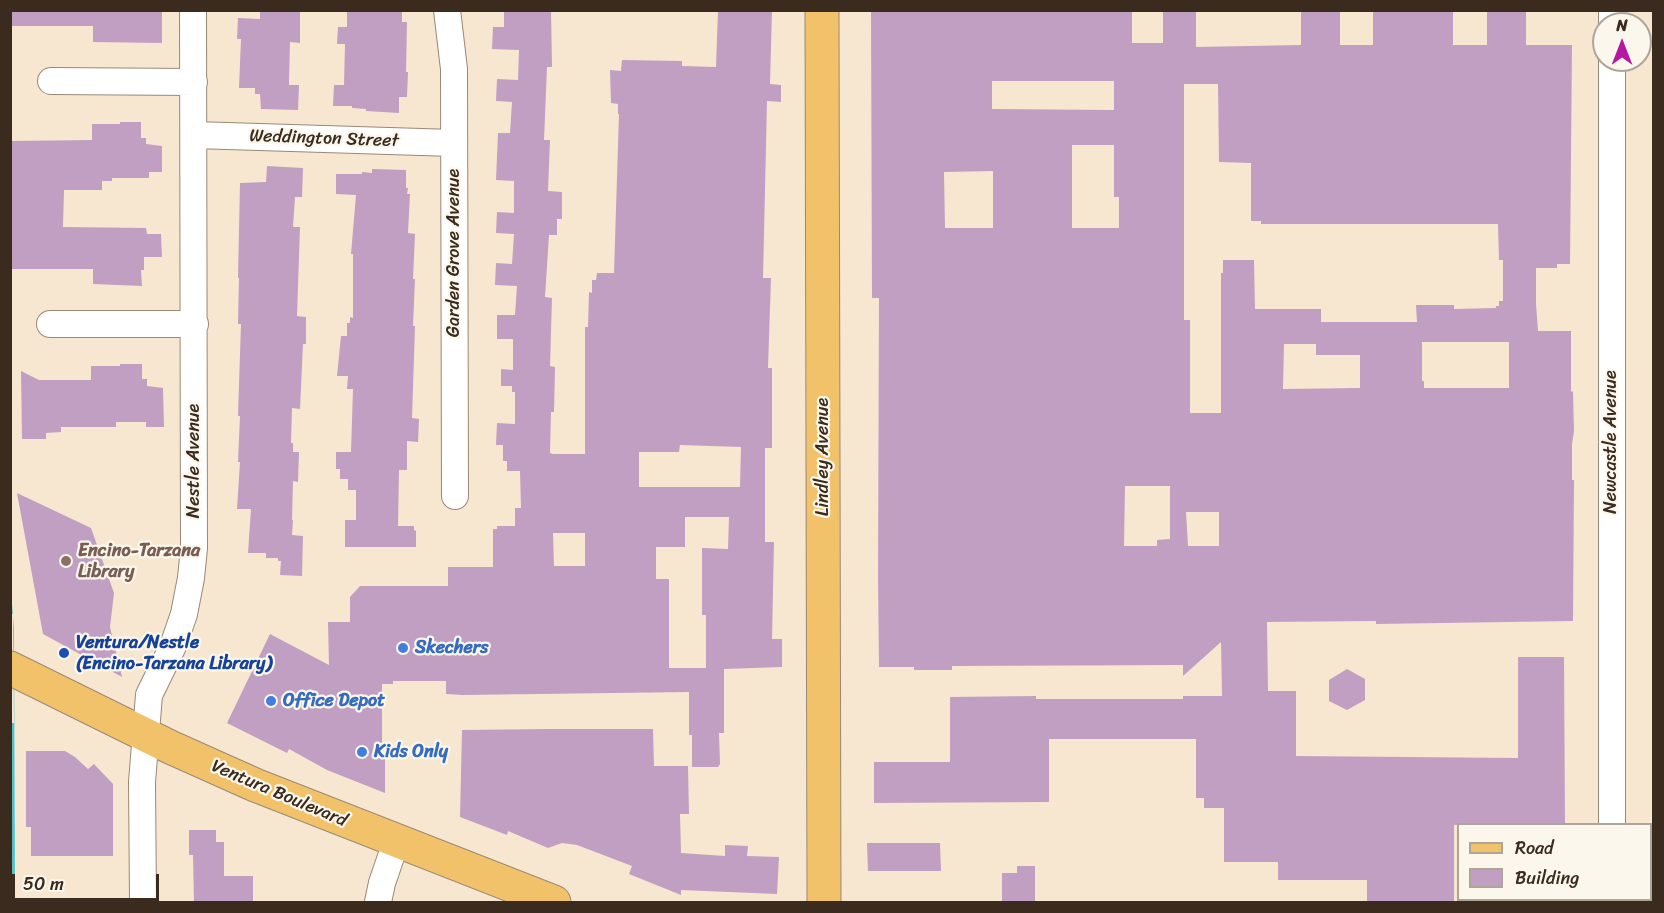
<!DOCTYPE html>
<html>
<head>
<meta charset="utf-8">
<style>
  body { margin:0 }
  #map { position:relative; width:1664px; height:913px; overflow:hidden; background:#f7e7d1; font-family:Sriracha,sans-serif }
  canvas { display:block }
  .frame { position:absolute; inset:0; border:12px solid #3b2a1e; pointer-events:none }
  .legend { position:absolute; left:1457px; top:823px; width:195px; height:78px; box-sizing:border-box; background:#fbf7ec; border:2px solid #aea59a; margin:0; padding:8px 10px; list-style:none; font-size:18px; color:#3b2a1e }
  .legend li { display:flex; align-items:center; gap:12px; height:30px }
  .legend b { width:30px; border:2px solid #aea59a }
  .north { position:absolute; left:1592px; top:12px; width:60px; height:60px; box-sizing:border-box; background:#fbf7ec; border:2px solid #aea59a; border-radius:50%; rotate:0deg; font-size:16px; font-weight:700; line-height:24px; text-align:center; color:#3b2a1e }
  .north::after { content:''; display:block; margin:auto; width:21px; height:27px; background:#b5179e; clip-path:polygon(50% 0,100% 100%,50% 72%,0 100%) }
  .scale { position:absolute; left:12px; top:874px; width:147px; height:27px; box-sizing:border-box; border:3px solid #3b2a1e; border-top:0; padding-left:8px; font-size:18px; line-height:21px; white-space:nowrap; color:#3b2a1e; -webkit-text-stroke:4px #fbf7ec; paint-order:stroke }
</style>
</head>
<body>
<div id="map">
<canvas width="1664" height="913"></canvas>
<div class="frame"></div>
<ul class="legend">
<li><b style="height:8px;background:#f2c26a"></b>Road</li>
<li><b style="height:16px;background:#c09fc2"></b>Building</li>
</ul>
<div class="north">N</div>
<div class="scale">50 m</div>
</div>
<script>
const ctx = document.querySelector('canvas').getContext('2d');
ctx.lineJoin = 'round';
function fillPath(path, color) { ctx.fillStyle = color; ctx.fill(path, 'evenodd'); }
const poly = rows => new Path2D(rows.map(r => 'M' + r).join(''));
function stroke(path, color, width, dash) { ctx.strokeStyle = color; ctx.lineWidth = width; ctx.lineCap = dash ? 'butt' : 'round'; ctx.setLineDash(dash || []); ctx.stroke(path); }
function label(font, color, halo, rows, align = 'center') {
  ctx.font = font + ' Sriracha,sans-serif'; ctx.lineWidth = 4.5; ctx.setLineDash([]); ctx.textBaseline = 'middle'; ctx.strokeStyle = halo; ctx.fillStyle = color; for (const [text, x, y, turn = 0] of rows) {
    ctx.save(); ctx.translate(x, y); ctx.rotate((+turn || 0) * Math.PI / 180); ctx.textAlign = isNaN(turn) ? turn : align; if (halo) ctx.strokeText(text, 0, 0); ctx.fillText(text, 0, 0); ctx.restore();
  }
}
fillPath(poly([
  [10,578,14,629,15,902,10,902]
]), '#53c0ca');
fillPath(poly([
  [10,614,13,614,14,723,10,723]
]), '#f7e7d1');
fillPath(poly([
  [10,10,162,10,162,43,93,42,93,26,10,26],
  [260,10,300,10,300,43,290,42,289,81,289,85,299,85,298,110,261,109,260,94,255,94,255,88,239,88,241,39,237,39,238,18,260,19],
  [347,10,402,10,402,22,407,22,406,72,408,72,407,97,399,97,399,113,366,111,366,109,352,108,352,106,333,106,334,85,344,85,345,44,337,44,338,27,347,27],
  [504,10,551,10,552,67,547,67,544,140,550,140,548,191,562,192,562,219,557,219,557,235,549,235,545,297,552,298,550,366,555,367,554,412,551,412,550,453,553,454,585,454,585,327,588,327,589,292,592,293,592,280,596,280,597,273,614,273,619,114,618,114,618,104,611,103,610,70,621,71,622,60,682,61,682,66,716,67,718,10,772,10,770,84,781,85,781,102,767,101,763,278,771,278,768,368,772,368,772,448,765,448,765,542,774,542,772,639,782,639,782,667,724,669,724,733,719,733,720,764,718,767,692,767,692,735,689,735,689,692,462,695,446,694,446,681,393,681,393,684,382,684,382,757,385,757,385,793,327,770,289,749,287,753,227,723,270,634,329,665,328,622,350,622,350,597,360,586,448,586,448,567,493,567,493,529,497,529,497,526,515,526,515,508,521,508,520,471,507,471,507,461,503,461,503,445,496,445,497,423,515,424,515,392,512,392,512,386,501,386,501,369,513,370,513,339,497,339,497,315,515,315,517,286,495,285,496,263,512,264,514,234,496,233,497,212,514,213,514,181,496,180,498,133,510,133,512,102,496,101,497,79,518,80,519,50,492,49,493,27,504,27],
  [680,445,741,447,740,487,639,487,639,452,679,452],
  [685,517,729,517,728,549,702,548,702,615,706,615,706,668,669,668,669,579,656,579,656,547,685,547],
  [553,533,585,533,585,566,554,566],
  [871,10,1132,10,1132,43,1163,43,1163,10,1196,10,1196,47,1301,45,1301,10,1340,10,1340,45,1373,45,1373,10,1453,10,1453,45,1487,45,1487,10,1526,10,1526,45,1572,45,1570,264,1557,264,1557,268,1536,268,1536,304,1538,331,1571,331,1571,392,1573,391,1574,431,1572,444,1572,480,1574,480,1573,621,1376,624,1376,621,1267,622,1268,691,1296,691,1296,756,1518,758,1518,657,1564,657,1565,825,1454,825,1454,903,1367,903,1367,880,1278,880,1278,862,1224,862,1224,808,1204,808,1204,798,1196,798,1196,739,1049,739,1049,802,874,803,874,762,950,762,950,697,1036,696,1036,699,1183,699,1183,696,1222,696,1221,642,1183,676,1183,665,952,666,952,670,914,670,914,667,879,667,878,578,879,298,872,298],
  [992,81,1114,81,1114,110,992,109],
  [1184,84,1218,84,1219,162,1251,163,1251,221,1261,221,1261,224,1498,224,1499,260,1503,260,1503,301,1499,301,1499,306,1496,306,1496,308,1454,309,1454,305,1416,305,1417,322,1321,322,1321,309,1255,309,1254,260,1223,260,1223,273,1221,273,1221,413,1190,413,1190,320,1184,320],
  [1072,145,1114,145,1114,197,1119,197,1119,228,1072,228],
  [993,171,993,228,945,228,944,172],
  [1422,342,1509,342,1509,388,1424,388,1424,381,1422,381],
  [1284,344,1316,344,1316,355,1360,355,1360,388,1283,389],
  [1125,486,1170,486,1170,539,1157,540,1157,546,1124,546],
  [1186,512,1219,512,1219,546,1188,546],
  [120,122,141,122,141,138,146,138,146,144,162,146,162,172,149,172,149,178,112,178,112,181,102,181,102,190,64,190,63,227,146,228,147,234,161,234,162,257,144,257,144,270,141,270,142,286,93,284,93,269,10,269,10,141,92,140,92,124,120,124],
  [267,166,303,168,302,197,295,197,293,227,300,227,297,316,306,317,306,344,303,344,300,409,292,408,291,443,293,443,293,452,299,452,298,482,293,481,292,520,293,520,292,535,303,536,302,576,280,575,281,561,278,561,278,558,266,558,266,553,248,553,251,509,237,509,240,462,238,462,240,416,238,416,241,324,238,324,239,278,238,278,240,183,266,182],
  [372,169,406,170,406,188,408,188,407,194,410,194,408,233,415,234,413,279,415,279,413,326,415,326,412,418,419,419,418,442,407,441,407,470,399,470,398,526,414,526,414,530,416,531,416,547,345,547,345,520,356,520,356,490,348,490,348,479,340,479,340,469,336,469,336,452,351,452,353,389,347,389,348,376,337,376,341,336,347,336,347,323,350,323,350,317,353,318,353,254,351,254,356,195,336,194,336,174,362,174,362,172,372,173],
  [120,364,142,364,142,379,147,379,147,386,163,388,164,427,146,427,146,422,116,422,116,427,61,427,61,432,46,433,46,439,22,439,21,371,39,380,91,380,91,366,120,366],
  [17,493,91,528,114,593,110,627,122,677,43,634],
  [1347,669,1365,679,1365,700,1347,710,1329,701,1329,680],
  [549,729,653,729,654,766,688,766,689,814,680,814,681,853,725,856,725,845,748,846,747,856,779,857,777,894,681,890,681,895,629,874,632,866,577,845,562,843,548,848,508,831,507,835,460,817,462,730],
  [26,751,65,751,75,757,88,769,94,764,113,784,113,856,31,856,31,827,26,827],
  [189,830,216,830,216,842,224,842,224,876,253,876,253,903,194,903,193,855,189,855],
  [867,843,940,843,941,871,868,871],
  [1017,866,1035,866,1035,903,1002,903,1002,873,1017,873]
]), '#c09fc2');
const minor = poly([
  [447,10,454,69,455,496],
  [1612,10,1612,24],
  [1612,60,1612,824],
  [51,81,194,82],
  [194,135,454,143],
  [50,324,195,324],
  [143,902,142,782,149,695,173,646,184,614,191,578,194,548,193,10],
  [378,902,382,883,396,842],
  [1612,902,1612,900]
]);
const major = poly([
  [822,10,824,902],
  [10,668,170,747,255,785,554,902]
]);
stroke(minor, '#998878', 28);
stroke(major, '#998878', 35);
stroke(minor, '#fff', 26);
stroke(major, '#f2c26a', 33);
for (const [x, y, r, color] of [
  [66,561,6,"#8d6e63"],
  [403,648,6,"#3f7fe0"],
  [64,653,6,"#1a4fb4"],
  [271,701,6,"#3f7fe0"],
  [362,752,6,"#3f7fe0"]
]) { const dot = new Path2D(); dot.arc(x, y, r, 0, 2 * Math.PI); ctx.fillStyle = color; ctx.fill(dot); stroke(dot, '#fbf7ec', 2); }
label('18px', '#3b2a1e', '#fbf7ec', [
  ["Weddington Street",324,139,2],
  ["Garden Grove Avenue",454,253,-90],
  ["Newcastle Avenue",1611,442,-90],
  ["Lindley Avenue",823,457,-90],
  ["Nestle Avenue",194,461,-90],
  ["Ventura Boulevard",279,794,23]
]);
label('bold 18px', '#785e54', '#fbf7ec', [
  ["Encino-Tarzana",78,551],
  ["Library",78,572]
], 'left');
label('bold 18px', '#164399', '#fbf7ec', [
  ["Ventura/Nestle",76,643],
  ["(Encino-Tarzana Library)",76,664]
], 'left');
label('bold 18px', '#366cbe', '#fbf7ec', [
  ["Skechers",415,648],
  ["Office Depot",283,701],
  ["Kids Only",374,752]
], 'left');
</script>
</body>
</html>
